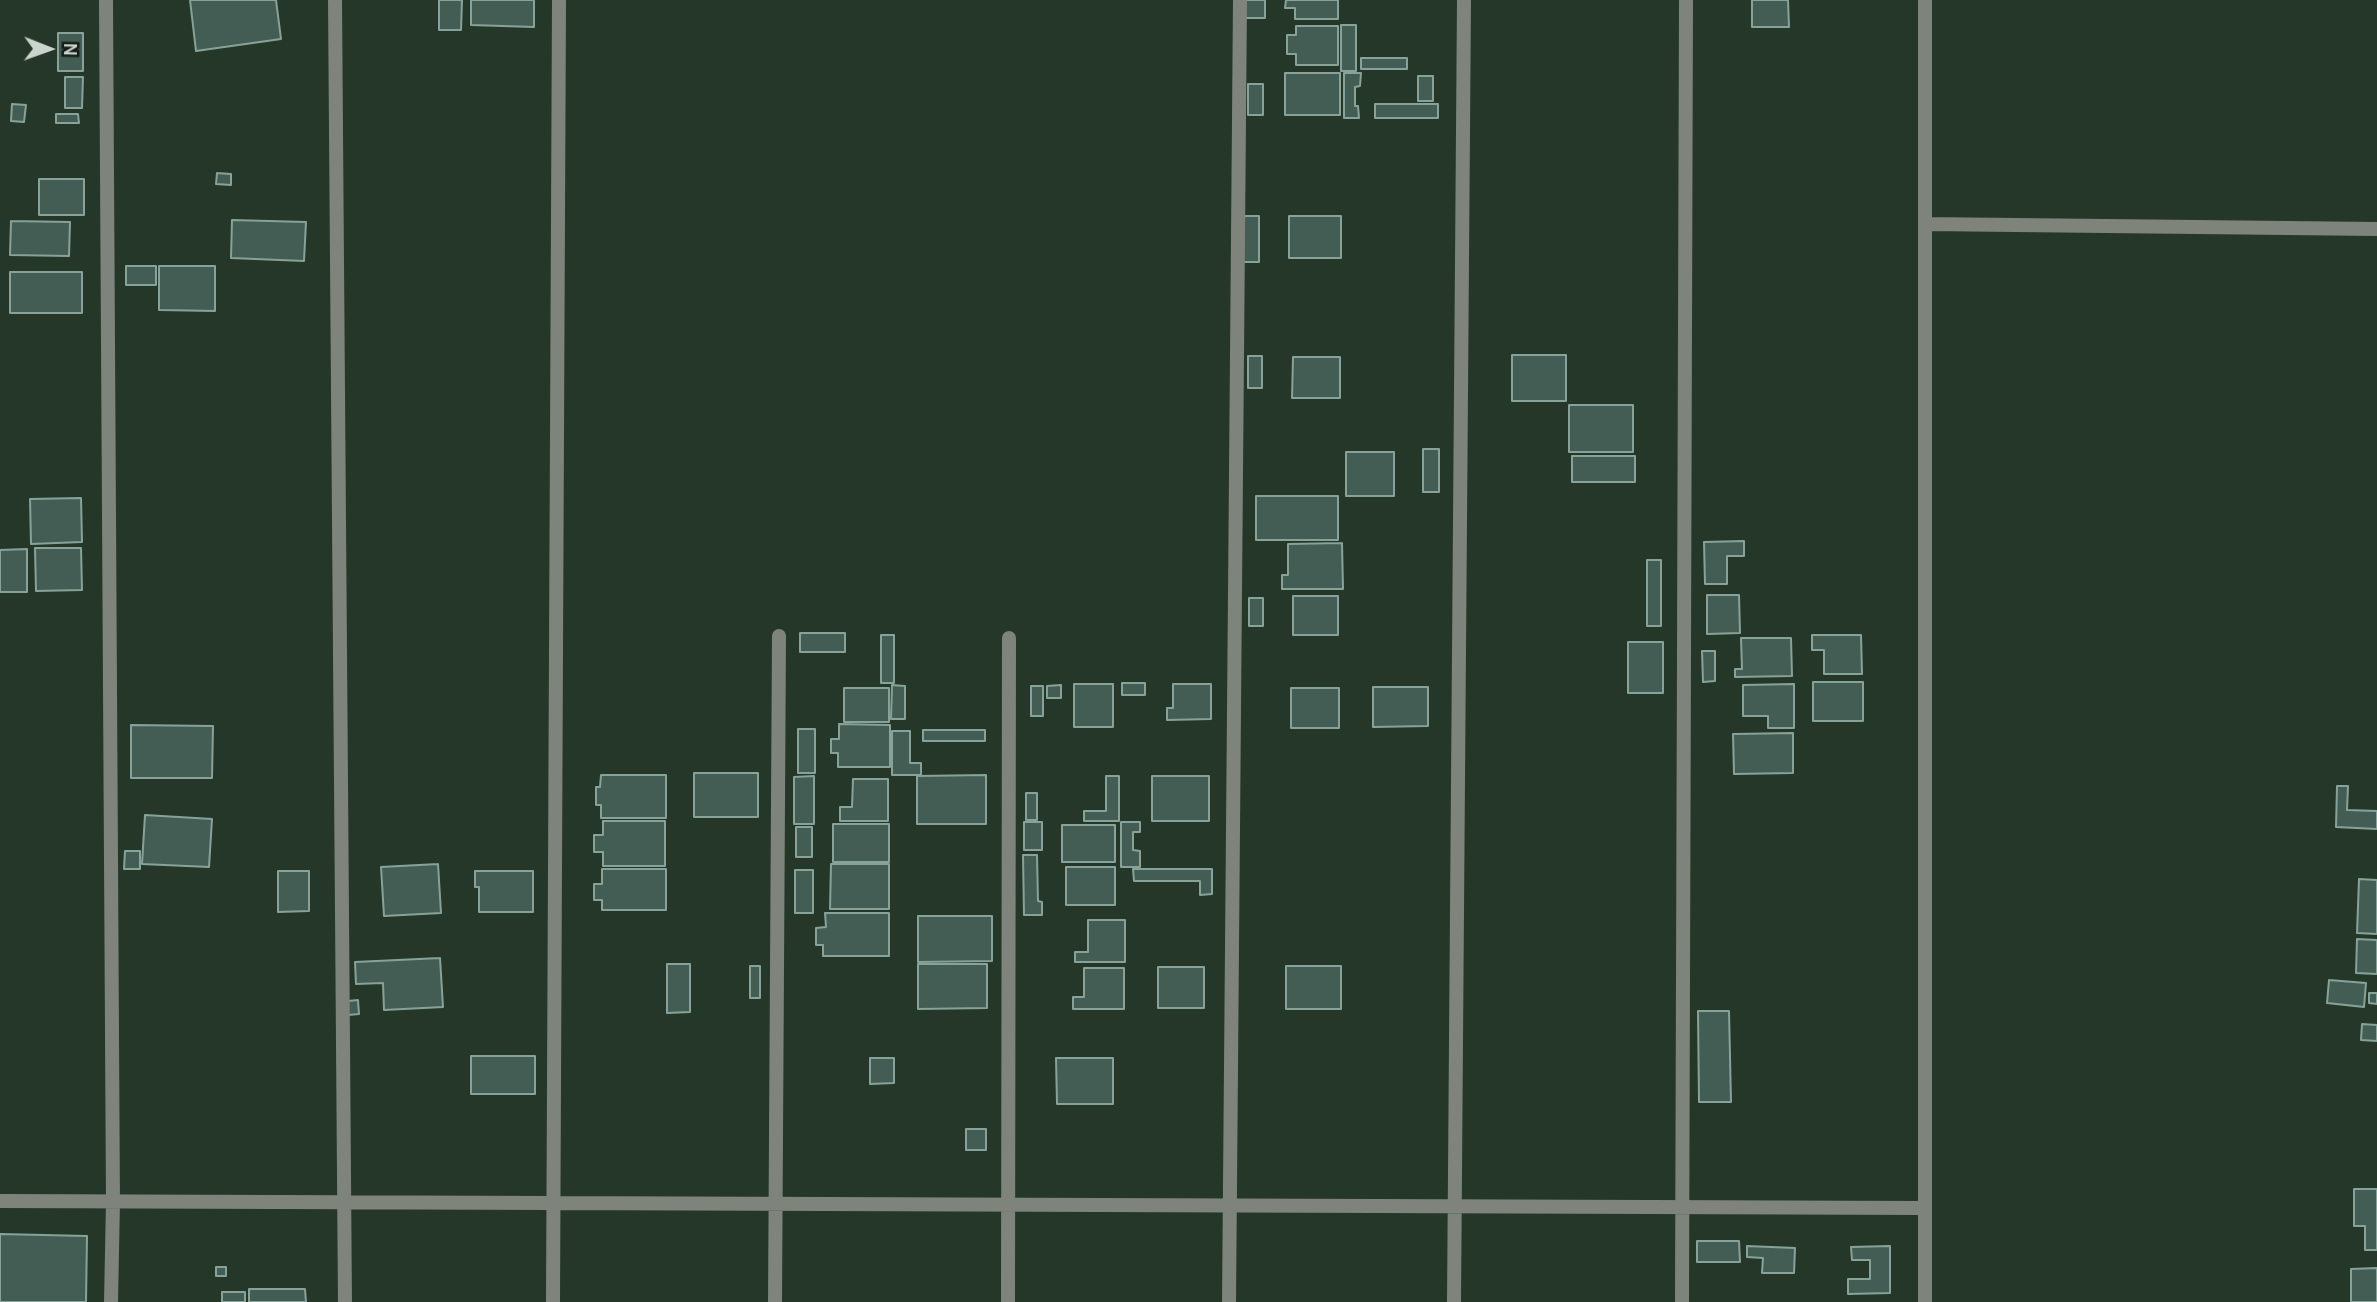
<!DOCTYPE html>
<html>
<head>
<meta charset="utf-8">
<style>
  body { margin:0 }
  #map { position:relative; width:2377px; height:1302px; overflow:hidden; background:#253729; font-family:Karla,sans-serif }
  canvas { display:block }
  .north { position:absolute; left:14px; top:14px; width:70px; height:70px; -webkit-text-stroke:5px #141c16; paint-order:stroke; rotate:91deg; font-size:19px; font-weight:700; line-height:28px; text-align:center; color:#cad5cd }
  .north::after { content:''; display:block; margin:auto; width:24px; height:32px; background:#cad5cd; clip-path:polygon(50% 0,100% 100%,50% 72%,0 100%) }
</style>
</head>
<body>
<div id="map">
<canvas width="2377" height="1302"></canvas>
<div class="north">N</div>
</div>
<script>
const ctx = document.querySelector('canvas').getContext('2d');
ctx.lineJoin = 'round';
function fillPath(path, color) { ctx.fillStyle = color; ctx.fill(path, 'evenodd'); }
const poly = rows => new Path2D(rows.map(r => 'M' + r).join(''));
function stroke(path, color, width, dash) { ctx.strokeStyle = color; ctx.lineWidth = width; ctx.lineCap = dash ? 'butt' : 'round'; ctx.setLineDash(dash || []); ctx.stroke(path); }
const building = poly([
  [190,0,276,0,281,39,196,51,190,0],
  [439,0,462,0,461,30,439,30,439,0],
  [471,0,534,0,534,27,471,25,471,0],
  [1243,0,1265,0,1265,18,1244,18,1243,0],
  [1286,0,1338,0,1338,19,1295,19,1295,8,1285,8,1286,0],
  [1752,0,1788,0,1789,27,1752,27,1752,0],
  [1341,25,1356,25,1356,71,1341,71,1341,25],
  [1296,26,1338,26,1338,65,1296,65,1296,54,1287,54,1287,35,1296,35,1296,26],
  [58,33,83,33,83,71,58,71,58,33],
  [1361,58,1407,58,1407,69,1361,69,1361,58],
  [1285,73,1340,73,1340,115,1285,115,1285,73],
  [1344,73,1361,73,1360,86,1355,87,1355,106,1358,106,1359,118,1344,118,1344,73],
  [1418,76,1433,76,1433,101,1418,101,1418,76],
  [65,77,83,77,82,108,65,108,65,77],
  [1248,84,1263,84,1263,115,1248,115,1248,84],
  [12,104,26,105,24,122,11,121,12,104],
  [1375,104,1438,104,1438,118,1375,118,1375,104],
  [56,114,78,114,79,123,56,123,56,114],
  [217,173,231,174,231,185,216,184,217,173],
  [39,179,84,179,84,215,39,215,39,179],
  [1242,216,1259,216,1259,262,1242,262,1242,216],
  [1289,216,1341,216,1341,258,1289,258,1289,216],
  [232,220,306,222,304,261,231,258,232,220],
  [11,221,70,222,69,256,10,255,11,221],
  [126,266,156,266,156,285,126,285,126,266],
  [159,266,215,266,215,311,159,310,159,266],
  [10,272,82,272,82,313,10,313,10,272],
  [1512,355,1566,355,1566,401,1512,401,1512,355],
  [1248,356,1262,356,1262,388,1248,388,1248,356],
  [1293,357,1340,357,1340,398,1292,398,1293,357],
  [1569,405,1633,405,1633,452,1569,452,1569,405],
  [1423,449,1439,449,1439,492,1423,492,1423,449],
  [1346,452,1394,452,1394,496,1346,496,1346,452],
  [1572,456,1635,456,1635,482,1572,482,1572,456],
  [1256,496,1338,496,1338,540,1256,540,1256,496],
  [81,498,82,542,31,544,30,499,81,498],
  [1744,541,1744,556,1727,556,1727,584,1705,584,1704,542,1744,541],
  [1342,543,1343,589,1282,589,1282,575,1288,575,1288,544,1342,543],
  [35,548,81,548,82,590,36,591,35,548],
  [27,549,27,592,0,592,0,550,27,549],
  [1647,560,1661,560,1661,626,1647,626,1647,560],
  [1707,595,1739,595,1740,633,1707,634,1707,595],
  [1293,596,1338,596,1338,635,1293,635,1293,596],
  [1249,598,1263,598,1263,626,1249,626,1249,598],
  [800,633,845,633,845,652,800,652,800,633],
  [881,635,894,635,894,683,881,683,881,635],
  [1812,635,1861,635,1862,674,1824,674,1824,650,1812,650,1812,635],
  [1741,638,1791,638,1792,676,1735,677,1735,669,1742,669,1741,638],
  [1628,642,1663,642,1663,693,1628,693,1628,642],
  [1702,651,1715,651,1715,681,1703,682,1702,651],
  [1813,682,1863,682,1863,721,1813,721,1813,682],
  [1122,683,1145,683,1145,695,1122,695,1122,683],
  [1074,684,1113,684,1113,727,1074,727,1074,684],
  [1173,684,1211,684,1211,719,1167,720,1167,708,1173,708,1173,684],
  [1794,684,1794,728,1768,728,1768,716,1743,716,1743,685,1794,684],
  [892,685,905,686,905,719,891,719,892,685],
  [1061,685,1061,698,1047,698,1047,686,1061,685],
  [1031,686,1043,686,1043,716,1031,716,1031,686],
  [1373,687,1428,687,1428,726,1373,727,1373,687],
  [844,688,889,688,889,722,844,722,844,688],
  [1291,688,1339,688,1339,728,1291,728,1291,688],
  [839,724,890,725,890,767,838,767,838,753,831,753,831,739,839,739,839,724],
  [131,725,213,726,212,778,131,778,131,725],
  [798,729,815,729,815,773,798,773,798,729],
  [923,730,985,730,985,741,923,741,923,730],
  [892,731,910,731,910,763,921,763,921,775,892,775,892,731],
  [1793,733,1793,773,1734,774,1733,734,1793,733],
  [694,773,758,773,758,817,694,817,694,773],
  [601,775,666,775,666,818,601,818,601,805,596,805,596,787,600,787,601,775],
  [986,775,986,824,917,824,917,776,986,775],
  [814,776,814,824,794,824,794,777,814,776],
  [1106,776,1119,776,1119,821,1084,821,1084,811,1106,811,1106,776],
  [1152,776,1209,776,1209,821,1152,821,1152,776],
  [853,779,888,779,888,821,840,821,840,807,852,807,853,779],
  [2337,786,2348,786,2347,810,2377,811,2377,829,2336,827,2337,786],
  [1026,793,1037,793,1037,820,1026,820,1026,793],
  [145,815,212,819,209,867,142,864,145,815],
  [603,821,665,821,665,866,603,866,603,852,594,852,594,835,603,835,603,821],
  [1024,822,1042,822,1042,850,1024,850,1024,822],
  [1121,822,1140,822,1140,832,1133,832,1133,850,1140,851,1140,867,1121,867,1121,822],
  [833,824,889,824,889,862,833,862,833,824],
  [1062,825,1115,825,1115,862,1062,862,1062,825],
  [796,827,812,827,812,857,796,857,796,827],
  [125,851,140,851,140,869,124,869,125,851],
  [1023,855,1037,855,1038,901,1042,902,1042,915,1024,915,1023,855],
  [438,864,441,913,384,916,381,867,438,864],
  [831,864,889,864,889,909,830,909,831,864],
  [1066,867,1115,867,1115,905,1066,905,1066,867],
  [602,869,666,869,666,910,602,910,602,900,594,900,594,884,602,884,602,869],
  [1133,869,1212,869,1212,894,1200,895,1200,881,1134,881,1133,869],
  [795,870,813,870,813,913,795,913,795,870],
  [278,871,309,871,309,911,278,912,278,871],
  [475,871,533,871,533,912,479,912,479,887,475,887,475,871],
  [2359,879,2377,880,2377,934,2357,933,2359,879],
  [825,913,889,913,889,956,823,956,823,945,816,945,816,928,826,927,825,913],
  [918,916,992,916,992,961,918,962,918,916],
  [1088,920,1125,920,1125,962,1075,962,1075,952,1088,952,1088,920],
  [2357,939,2377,940,2377,974,2356,973,2357,939],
  [440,958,443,1007,384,1010,383,983,356,984,355,962,440,958],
  [667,964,690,964,690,1012,667,1013,667,964],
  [918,964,987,964,987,1008,918,1009,918,964],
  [750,966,760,966,760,998,750,998,750,966],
  [1286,966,1341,966,1341,1009,1286,1009,1286,966],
  [1158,967,1204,967,1204,1008,1158,1008,1158,967],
  [1084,968,1124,968,1124,1009,1073,1009,1073,997,1084,997,1084,968],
  [2329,980,2366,983,2364,1007,2327,1003,2329,980],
  [2369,993,2377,993,2377,1004,2369,1003,2369,993],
  [358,1000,359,1014,348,1015,348,1001,358,1000],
  [1698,1011,1729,1011,1731,1102,1699,1102,1698,1011],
  [2362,1024,2377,1025,2377,1041,2361,1040,2362,1024],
  [471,1056,535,1056,535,1094,471,1094,471,1056],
  [870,1058,894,1058,894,1083,870,1084,870,1058],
  [1056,1058,1113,1058,1113,1104,1057,1104,1056,1058],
  [966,1129,986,1129,986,1150,966,1150,966,1129],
  [2354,1189,2377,1189,2377,1250,2365,1250,2365,1226,2354,1226,2354,1189],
  [0,1234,87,1236,86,1302,0,1302,0,1234],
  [1697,1241,1739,1241,1740,1262,1697,1262,1697,1241],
  [1747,1246,1795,1248,1794,1273,1762,1273,1763,1258,1747,1257,1747,1246],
  [1890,1246,1890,1293,1848,1294,1848,1279,1870,1279,1870,1260,1852,1260,1851,1247,1890,1246],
  [216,1267,226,1267,226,1276,216,1276,216,1267],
  [2377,1268,2377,1302,2351,1302,2351,1269,2377,1268],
  [249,1289,305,1289,306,1302,249,1302,249,1289],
  [222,1292,245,1292,245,1302,222,1302,222,1292]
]);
fillPath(building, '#445d54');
stroke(building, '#87a399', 2);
stroke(poly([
  [106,0,113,1202,111,1302],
  [335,0,345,1302],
  [1925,0,1925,1302],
  [1925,224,2377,229],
  [0,1201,1925,1208],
  [553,1302,559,0],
  [775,1302,779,636],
  [1008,1302,1009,638],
  [1229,1302,1240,0],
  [1454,1302,1464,0],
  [1682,1302,1686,0]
]), '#7e847b', 14);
</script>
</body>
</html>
